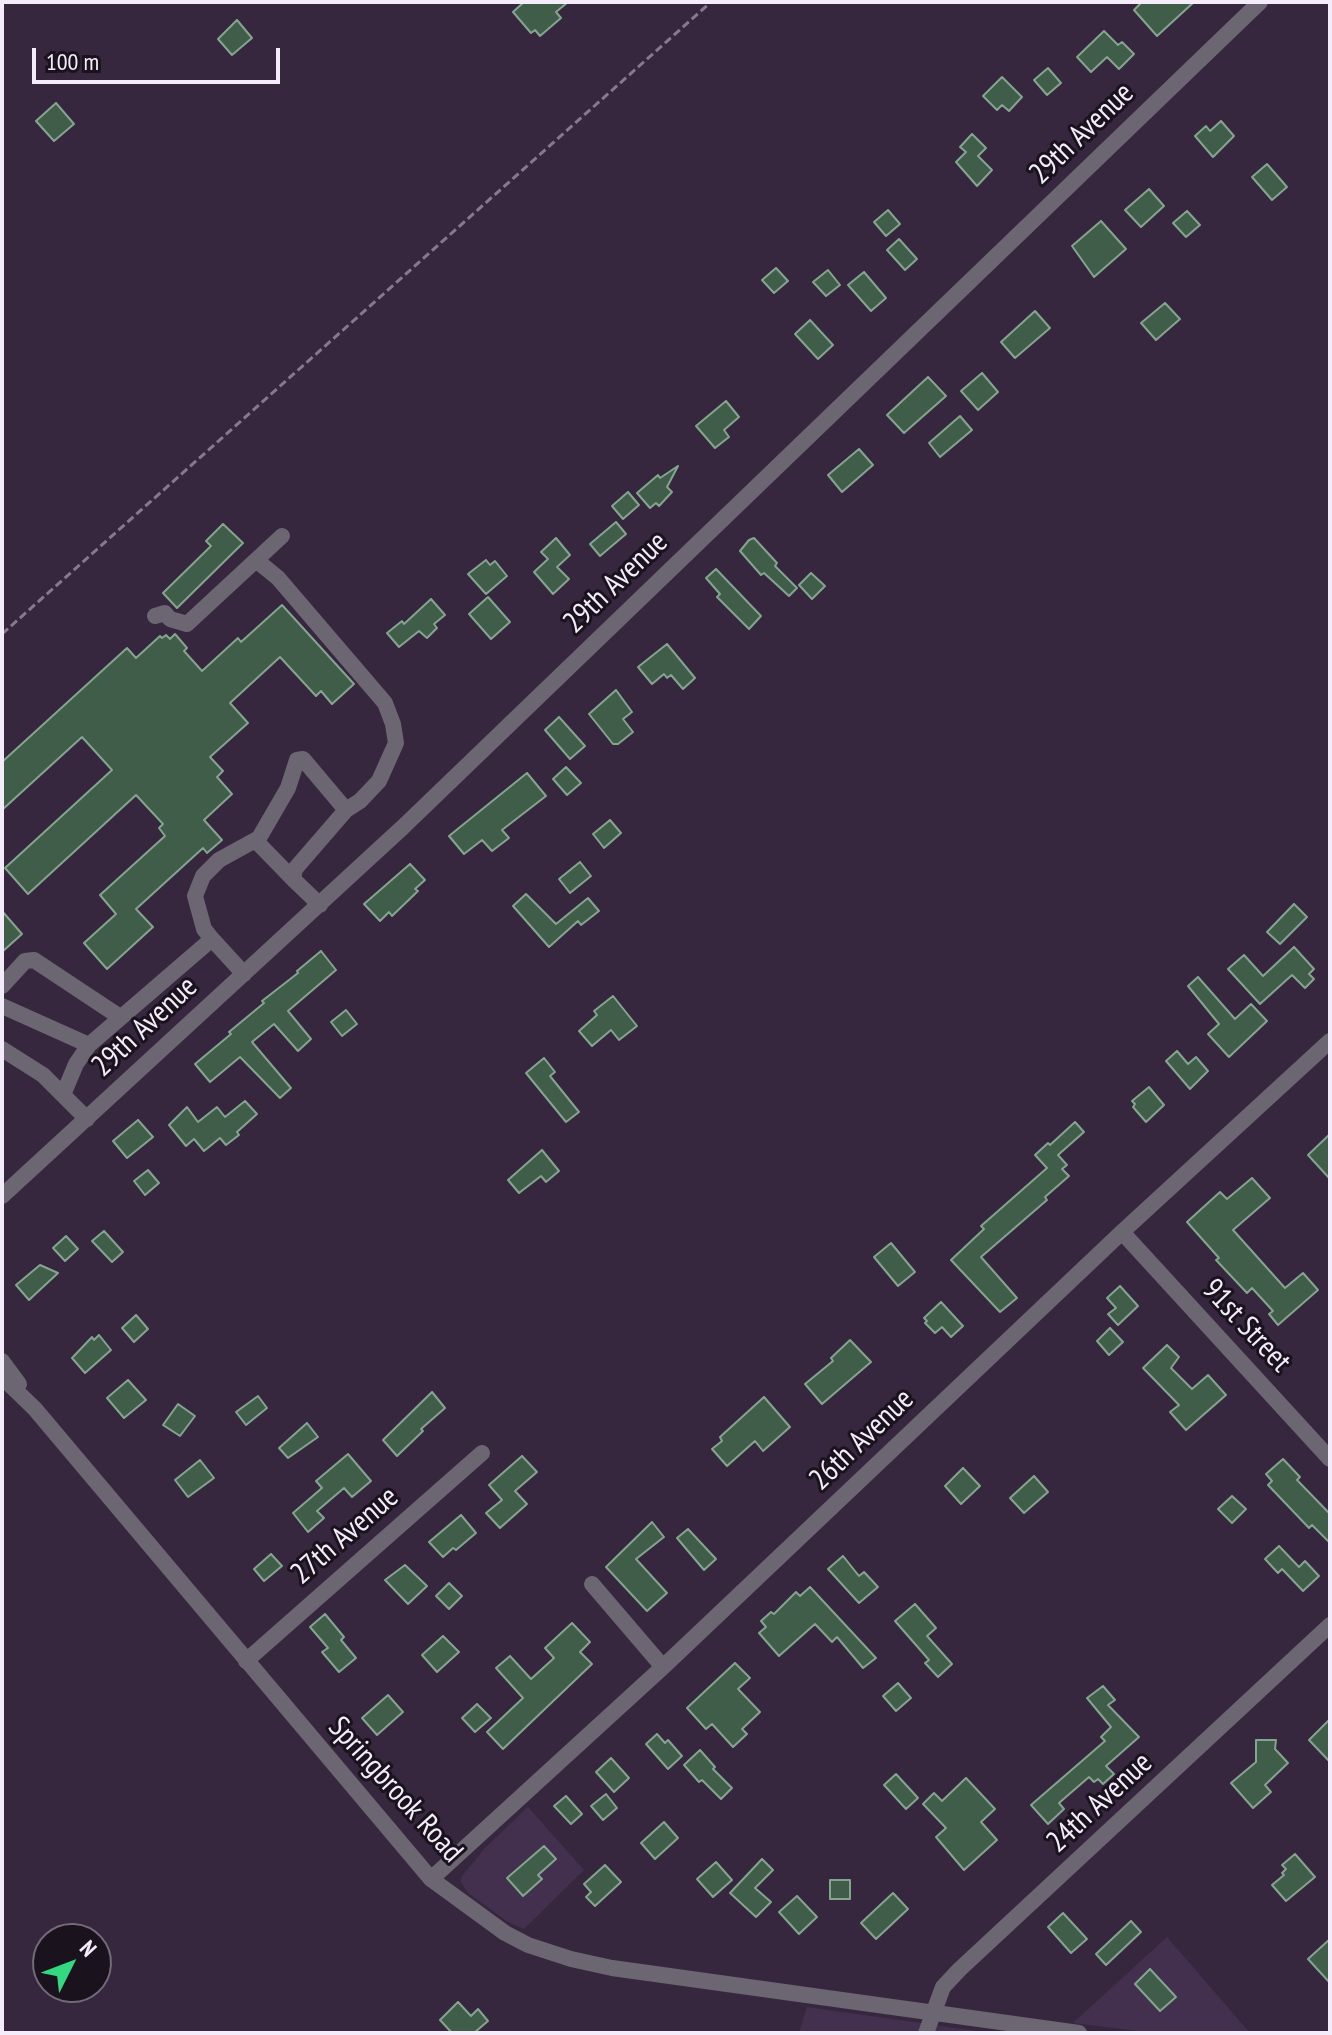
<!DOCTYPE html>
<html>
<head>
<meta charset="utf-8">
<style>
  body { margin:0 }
  #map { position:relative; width:1332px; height:2035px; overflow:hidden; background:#36273f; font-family:"PT Sans Narrow",sans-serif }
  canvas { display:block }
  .frame { position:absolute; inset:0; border:4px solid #f5ecfb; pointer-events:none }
  .north { position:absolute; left:32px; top:1923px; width:80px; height:80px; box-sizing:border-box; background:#1a131e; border:2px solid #726a76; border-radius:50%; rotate:48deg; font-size:22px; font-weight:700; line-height:32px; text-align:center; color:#f5ecfb }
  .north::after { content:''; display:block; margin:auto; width:28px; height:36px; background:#33d881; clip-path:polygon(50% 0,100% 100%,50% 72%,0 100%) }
  .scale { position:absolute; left:32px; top:48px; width:248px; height:36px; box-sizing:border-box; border:4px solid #f5ecfb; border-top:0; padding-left:10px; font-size:24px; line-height:28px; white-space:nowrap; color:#f5ecfb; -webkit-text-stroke:6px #1a131e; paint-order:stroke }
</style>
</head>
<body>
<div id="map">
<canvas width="1332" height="2035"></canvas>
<div class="frame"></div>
<div class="north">N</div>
<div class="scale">100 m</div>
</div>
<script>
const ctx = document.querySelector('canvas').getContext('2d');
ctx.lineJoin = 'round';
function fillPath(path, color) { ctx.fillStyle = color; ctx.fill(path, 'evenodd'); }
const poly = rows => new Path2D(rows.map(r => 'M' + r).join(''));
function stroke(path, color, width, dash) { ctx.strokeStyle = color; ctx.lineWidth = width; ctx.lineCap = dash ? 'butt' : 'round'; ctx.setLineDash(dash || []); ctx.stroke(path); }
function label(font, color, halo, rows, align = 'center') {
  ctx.font = font + ' "PT Sans Narrow",sans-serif'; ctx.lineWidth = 6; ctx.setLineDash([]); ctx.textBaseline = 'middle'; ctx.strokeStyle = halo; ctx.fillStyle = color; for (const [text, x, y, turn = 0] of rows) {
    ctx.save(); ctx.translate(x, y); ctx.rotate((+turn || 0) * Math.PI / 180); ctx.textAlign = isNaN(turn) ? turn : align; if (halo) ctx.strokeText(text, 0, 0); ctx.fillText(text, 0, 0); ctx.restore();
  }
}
fillPath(poly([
  [528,1807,584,1870,524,1929,508,1922,468,1893,461,1882,462,1876,485,1848],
  [1167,1937,1250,2033,1153,2033,1073,2023],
  [807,2007,991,2033,799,2033]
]), '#42304e');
const building = poly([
  [524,2,568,2,556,12,561,18,540,36,535,30,531,33,513,12,524,2],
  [1142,2,1194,2,1157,36,1134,10,1142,2],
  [237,20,252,38,232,55,218,39,237,20],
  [1104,31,1118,45,1122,42,1134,54,1119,69,1107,57,1091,72,1077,57,1104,31],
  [1048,68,1061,83,1047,95,1034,80,1048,68],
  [1002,77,1022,97,1009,111,1002,105,997,110,983,96,1002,77],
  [56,103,74,124,54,141,36,121,56,103],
  [1221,121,1234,136,1213,157,1195,136,1206,126,1210,131,1221,121],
  [972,134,986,148,978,156,992,170,977,186,956,162,966,152,960,147,972,134],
  [1267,164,1287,187,1272,200,1252,177,1267,164],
  [1149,189,1164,206,1141,227,1125,210,1149,189],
  [888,210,900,224,886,236,874,222,888,210],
  [1187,211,1200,225,1186,237,1173,223,1187,211],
  [1101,221,1126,249,1094,277,1072,246,1101,221],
  [899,239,917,259,905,270,887,250,899,239],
  [776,268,788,281,774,293,762,280,776,268],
  [828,270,840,285,826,296,813,282,828,270],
  [864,272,886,298,871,311,848,285,864,272],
  [1165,303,1180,319,1156,340,1141,323,1165,303],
  [1035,311,1050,328,1015,358,1001,342,1035,311],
  [810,320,833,345,818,359,795,334,810,320],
  [982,373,998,392,978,410,961,391,982,373],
  [928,377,946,396,904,433,887,415,928,377],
  [726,401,739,417,724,430,729,437,715,448,696,426,726,401],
  [960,416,972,430,940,457,929,443,960,416],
  [859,449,873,465,842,492,828,475,859,449],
  [678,466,667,487,672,492,659,506,656,503,650,508,637,493,658,475,660,478,678,466],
  [628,492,639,505,623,519,612,506,628,492],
  [616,522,626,534,600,556,590,544,616,522],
  [223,524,243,543,177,608,163,593,211,546,206,541,223,524],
  [556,538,570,555,557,567,569,579,553,594,534,572,548,559,541,552,556,538],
  [754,538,777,563,775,566,797,588,789,596,764,573,761,575,740,551,749,540,754,538],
  [486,560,490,565,495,561,507,576,486,594,468,574,486,560],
  [716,569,761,616,749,629,717,597,720,594,706,578,716,569],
  [811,573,825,586,812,599,799,585,811,573],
  [488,597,510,622,491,639,469,614,488,597],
  [431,599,445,615,434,624,437,628,427,638,419,631,399,647,387,633,402,621,404,624,431,599],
  [282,605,354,684,332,704,321,691,316,696,280,657,230,703,248,723,210,757,223,771,217,777,232,794,204,820,222,840,207,853,203,848,136,909,153,927,107,969,84,943,116,914,100,895,165,836,159,828,163,824,136,795,28,894,5,868,112,770,82,737,2,810,2,762,127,648,136,658,160,636,162,638,166,635,170,639,175,634,187,648,184,651,202,671,238,638,241,642,282,605],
  [667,644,695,678,683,689,671,675,667,678,664,674,652,684,638,667,667,644],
  [616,690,632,712,623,719,633,732,618,744,613,744,589,714,616,690],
  [559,717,585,746,570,759,545,730,559,717],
  [566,767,581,783,567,795,553,779,566,767],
  [527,773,546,796,502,830,509,838,492,851,482,840,464,854,449,836,527,773],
  [610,820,621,833,604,848,593,834,610,820],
  [580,862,591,876,570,893,559,879,580,862],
  [410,864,425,880,415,889,418,891,392,916,389,912,380,921,364,904,410,864],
  [526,894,556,924,588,898,599,911,581,925,578,921,549,947,513,906,526,894],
  [1294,904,1307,917,1280,944,1267,932,1294,904],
  [2,911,22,934,2,952,2,911],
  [1294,947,1314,969,1309,974,1314,979,1305,988,1292,975,1260,1004,1228,969,1244,955,1263,976,1294,947],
  [321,951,336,970,288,1011,311,1039,298,1051,274,1024,252,1042,291,1088,280,1098,240,1057,210,1082,195,1064,231,1034,229,1032,264,1003,262,1001,298,973,297,971,321,951],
  [1198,977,1235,1019,1251,1004,1267,1021,1229,1057,1208,1034,1219,1024,1188,986,1198,977],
  [613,996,637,1026,619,1040,611,1030,592,1046,579,1031,597,1015,594,1011,613,996],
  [346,1010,357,1024,342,1036,331,1022,346,1010],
  [1177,1051,1188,1064,1196,1057,1208,1071,1190,1089,1166,1061,1177,1051],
  [544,1058,555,1072,550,1076,579,1112,566,1122,526,1073,544,1058],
  [1149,1087,1164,1105,1146,1122,1133,1107,1135,1104,1132,1101,1149,1087],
  [245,1101,257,1114,237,1132,239,1135,226,1145,220,1138,204,1151,194,1139,186,1146,169,1125,187,1107,198,1122,217,1107,225,1117,245,1101],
  [138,1120,153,1137,127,1158,113,1141,138,1120],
  [1075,1122,1084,1132,1058,1155,1067,1165,1062,1169,1069,1176,1045,1197,1047,1200,981,1257,1017,1298,1000,1312,951,1260,984,1229,981,1226,1047,1168,1035,1155,1048,1143,1050,1145,1075,1122],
  [1330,1134,1330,1179,1308,1155,1330,1134],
  [542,1150,559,1171,546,1182,541,1176,519,1193,508,1180,542,1150],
  [148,1170,159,1183,145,1195,134,1181,148,1170],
  [1252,1178,1270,1198,1233,1230,1285,1288,1303,1273,1318,1290,1278,1325,1269,1314,1273,1311,1252,1288,1247,1293,1216,1260,1219,1258,1187,1222,1220,1192,1227,1199,1252,1178],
  [104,1231,123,1252,112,1262,92,1241,104,1231],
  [66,1236,78,1249,65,1261,53,1248,66,1236],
  [891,1243,915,1272,898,1286,874,1257,891,1243],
  [40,1265,58,1273,29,1300,16,1285,40,1265],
  [1120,1286,1138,1306,1118,1325,1108,1314,1116,1308,1107,1298,1120,1286],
  [941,1302,963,1326,951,1337,942,1327,935,1333,925,1323,927,1321,924,1318,941,1302],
  [136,1315,148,1329,134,1342,122,1328,136,1315],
  [1110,1328,1123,1342,1109,1355,1097,1341,1110,1328],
  [99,1335,111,1350,85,1373,72,1358,92,1337,94,1340,99,1335],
  [850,1340,871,1362,822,1404,805,1384,833,1361,831,1358,850,1340],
  [1167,1345,1179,1357,1171,1368,1192,1389,1208,1375,1226,1395,1186,1430,1170,1412,1179,1405,1143,1368,1167,1345],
  [128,1380,146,1400,124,1418,107,1398,128,1380],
  [432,1392,445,1408,421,1429,423,1431,397,1456,383,1440,432,1392],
  [258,1396,267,1408,246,1425,236,1412,258,1396],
  [764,1397,790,1427,763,1451,755,1441,727,1466,712,1449,722,1441,720,1437,764,1397],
  [178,1404,195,1416,180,1436,163,1425,178,1404],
  [307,1423,318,1437,288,1458,279,1448,307,1423],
  [348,1454,371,1481,352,1497,344,1488,317,1511,324,1518,308,1532,293,1513,322,1488,316,1481,348,1454],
  [522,1456,537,1472,515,1491,527,1504,500,1528,486,1513,502,1500,489,1485,522,1456],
  [1283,1459,1300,1477,1297,1480,1330,1514,1330,1543,1312,1525,1309,1528,1268,1485,1272,1481,1266,1474,1283,1459],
  [200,1460,214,1478,188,1497,175,1480,200,1460],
  [963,1468,980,1486,961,1504,945,1486,963,1468],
  [1034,1476,1048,1492,1024,1513,1010,1498,1034,1476],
  [1232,1496,1246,1509,1232,1523,1218,1509,1232,1496],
  [461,1515,476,1533,456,1550,453,1548,443,1557,429,1542,461,1515],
  [652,1522,664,1537,636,1559,667,1593,647,1611,606,1567,652,1522],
  [688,1529,716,1559,704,1570,677,1538,688,1529],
  [1279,1546,1299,1567,1305,1561,1319,1576,1303,1591,1282,1569,1278,1573,1265,1559,1279,1546],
  [271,1554,282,1566,264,1581,254,1569,271,1554],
  [843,1556,859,1576,864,1572,878,1587,859,1603,828,1569,843,1556],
  [405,1565,427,1586,408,1604,385,1580,405,1565],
  [449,1583,462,1596,449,1609,436,1596,449,1583],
  [810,1587,876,1658,863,1668,837,1637,832,1642,815,1624,779,1656,759,1633,766,1627,761,1621,771,1612,774,1614,796,1592,800,1596,810,1587],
  [915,1604,936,1628,927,1636,952,1664,938,1677,925,1663,929,1660,895,1621,915,1604],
  [325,1614,344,1637,341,1640,356,1658,339,1672,322,1652,328,1648,310,1627,325,1614],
  [572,1623,590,1642,580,1652,592,1664,503,1749,487,1732,523,1698,496,1668,510,1656,531,1679,554,1658,545,1648,572,1623],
  [443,1636,459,1652,437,1672,422,1655,443,1636],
  [735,1663,750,1678,738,1689,760,1712,742,1729,747,1734,733,1747,712,1724,706,1729,687,1708,735,1663],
  [898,1683,911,1698,896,1711,883,1696,898,1683],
  [1103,1686,1115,1700,1108,1705,1139,1737,1106,1766,1114,1774,1103,1784,1098,1779,1094,1782,1089,1777,1059,1803,1064,1809,1048,1824,1031,1805,1105,1741,1101,1737,1111,1727,1087,1698,1103,1686],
  [388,1695,403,1712,377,1735,362,1718,388,1695],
  [477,1704,491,1718,475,1732,462,1718,477,1704],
  [1330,1719,1330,1762,1309,1740,1330,1719],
  [657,1734,665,1743,668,1740,682,1756,668,1769,646,1744,657,1734],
  [1256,1740,1276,1740,1275,1749,1288,1763,1265,1785,1271,1792,1253,1808,1231,1783,1256,1762,1256,1740],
  [700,1750,715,1767,713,1769,732,1788,721,1799,702,1780,699,1782,684,1765,700,1750],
  [611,1758,629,1778,614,1792,596,1772,611,1758],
  [896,1774,918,1798,906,1809,884,1785,896,1774],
  [966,1778,995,1809,981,1822,997,1840,964,1870,936,1837,946,1828,923,1804,934,1793,942,1801,966,1778],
  [606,1794,617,1808,603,1820,591,1806,606,1794],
  [566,1796,582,1814,571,1824,554,1806,566,1796],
  [664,1822,678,1838,655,1859,641,1843,664,1822],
  [544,1846,556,1859,538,1875,542,1879,523,1896,507,1878,544,1846],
  [1295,1854,1315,1877,1286,1901,1272,1885,1284,1875,1282,1873,1286,1869,1282,1865,1295,1854],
  [762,1859,773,1870,755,1888,771,1902,756,1917,730,1893,762,1859],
  [716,1862,732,1880,713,1897,697,1879,716,1862],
  [605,1865,621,1882,595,1906,586,1897,591,1892,584,1884,605,1865],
  [830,1880,850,1880,850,1899,830,1899,830,1880],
  [893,1893,908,1909,876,1939,861,1923,893,1893],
  [797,1896,817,1917,799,1934,779,1912,797,1896],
  [1063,1913,1087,1939,1071,1953,1048,1927,1063,1913],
  [1131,1921,1141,1932,1106,1965,1096,1954,1131,1921],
  [1330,1939,1330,1983,1308,1959,1330,1939],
  [1150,1969,1176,1997,1160,2011,1135,1984,1150,1969],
  [458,2002,471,2016,478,2009,488,2021,474,2033,452,2033,440,2020,458,2002]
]);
fillPath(building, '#405d4a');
stroke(building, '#85a48f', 2);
stroke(poly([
  [2,634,711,2]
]), '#86798d', 3, [8, 4]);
stroke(poly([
  [256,560,278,578,385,703,393,724,396,743,379,781,360,801,346,810,295,869,293,879,320,905],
  [155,616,165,613,170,619,187,624,282,536],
  [256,841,293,879],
  [212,939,204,929,195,896,203,876,219,860,259,838,288,788,297,760,303,759,346,810],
  [2,986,25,961,34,960,120,1017],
  [2,1006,89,1045],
  [2,1049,43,1075,87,1119],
  [63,1095,76,1064,89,1045,212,939,244,974],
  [2,1196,403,827,1260,2],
  [1122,1232,1330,1459],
  [2,1361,19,1384],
  [2,1377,35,1409,431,1879,505,1933,528,1945,571,1959,612,1968,1079,2033],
  [592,1584,663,1667],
  [246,1661,482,1453],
  [431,1879,663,1667,1122,1232,1330,1041],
  [926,2033,943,1987,960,1969,1330,1625]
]), '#6c6572', 16);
label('30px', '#f5ecfb', '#1a131e', [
  ["29th Avenue",1082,134,-44],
  ["29th Avenue",616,583,-44],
  ["29th Avenue",145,1027,-43],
  ["91st Street",1246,1326,47],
  ["26th Avenue",862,1440,-44],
  ["27th Avenue",345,1536,-41],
  ["Springbrook Road",395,1790,48],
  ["24th Avenue",1100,1803,-43]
]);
</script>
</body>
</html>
